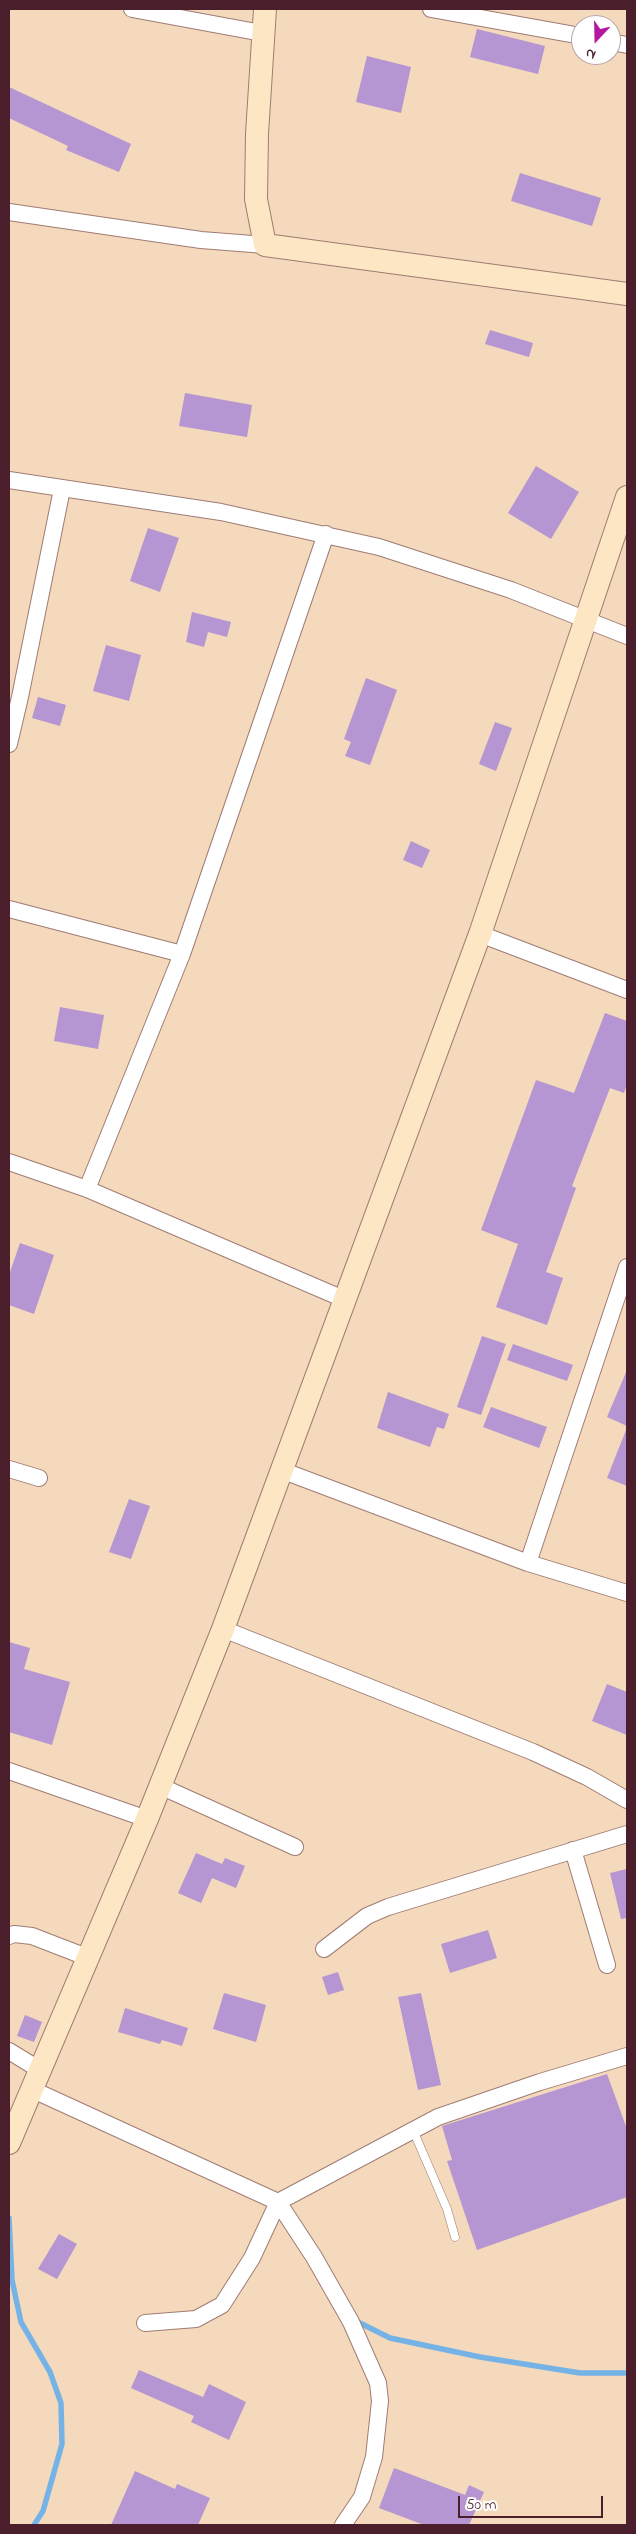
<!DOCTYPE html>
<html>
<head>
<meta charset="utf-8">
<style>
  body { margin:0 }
  #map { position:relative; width:636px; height:2534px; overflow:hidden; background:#f4d9bc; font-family:"Indie Flower",sans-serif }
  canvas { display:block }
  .frame { position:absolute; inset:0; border:10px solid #4a1f2b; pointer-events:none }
  .north { position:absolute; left:571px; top:15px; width:50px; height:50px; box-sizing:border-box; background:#fff; border:1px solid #b7a5aa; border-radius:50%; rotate:201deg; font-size:14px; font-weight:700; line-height:20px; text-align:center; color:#4a1f2b }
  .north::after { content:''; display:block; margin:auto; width:18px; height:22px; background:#b5179e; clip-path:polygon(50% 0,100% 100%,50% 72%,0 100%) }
  .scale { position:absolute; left:458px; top:2496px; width:145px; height:22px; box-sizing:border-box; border:2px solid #4a1f2b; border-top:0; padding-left:6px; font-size:15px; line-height:18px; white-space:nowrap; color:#4a1f2b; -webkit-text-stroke:4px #fff; paint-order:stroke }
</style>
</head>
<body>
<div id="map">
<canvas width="636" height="2534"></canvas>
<div class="frame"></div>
<div class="north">N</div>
<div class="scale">50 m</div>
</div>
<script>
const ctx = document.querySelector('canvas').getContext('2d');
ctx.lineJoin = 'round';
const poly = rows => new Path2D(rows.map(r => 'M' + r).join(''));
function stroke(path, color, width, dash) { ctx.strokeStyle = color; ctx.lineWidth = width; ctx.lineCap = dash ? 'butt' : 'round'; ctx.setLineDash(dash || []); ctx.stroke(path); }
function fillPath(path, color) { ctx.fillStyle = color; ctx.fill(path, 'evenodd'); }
stroke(poly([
  [9,2218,12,2280,21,2322,50,2372,61,2403,62,2444,43,2511,34,2525],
  [360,2323,390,2338,480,2357,580,2373,627,2373]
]), '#75b3e7', 5.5);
fillPath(poly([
  [477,29,545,46,538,74,470,57],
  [367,56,411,67,401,113,356,102],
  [9,87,131,144,119,172,66,150,68,146,9,118],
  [520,173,601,198,592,226,511,201],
  [490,330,533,343,529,357,485,344],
  [185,393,252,405,247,437,179,426],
  [536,466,579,492,551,539,508,513],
  [148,528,179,538,160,592,130,581],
  [192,612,231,622,227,637,208,632,204,647,186,642],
  [106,645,141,655,129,701,93,691],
  [366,678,397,690,370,765,345,756,351,742,344,739],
  [38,697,66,705,60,726,32,718],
  [495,722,512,728,496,771,479,764],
  [411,841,430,850,422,868,403,860],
  [60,1007,104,1015,98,1049,54,1041],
  [605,1013,627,1021,627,1084,624,1093,610,1088,572,1186,576,1188,546,1272,563,1278,547,1325,496,1307,518,1244,481,1230,536,1080,574,1093],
  [20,1243,54,1255,34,1314,9,1305,9,1275],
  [482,1336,506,1344,481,1415,457,1407],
  [513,1344,573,1365,567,1381,507,1360],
  [627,1370,627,1426,607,1417],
  [388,1392,449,1414,444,1429,437,1427,430,1447,377,1428],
  [491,1407,547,1427,539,1448,483,1427],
  [626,1430,627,1430,627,1486,607,1478],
  [129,1499,150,1506,131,1559,109,1552],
  [9,1642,30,1648,24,1669,70,1682,52,1745,9,1732],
  [607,1684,627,1692,627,1735,592,1721],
  [196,1853,222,1864,225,1858,245,1866,236,1888,212,1878,201,1903,178,1893],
  [627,1869,627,1918,621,1919,610,1873],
  [488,1930,497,1958,450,1973,441,1944],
  [338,1972,344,1990,328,1995,322,1977],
  [224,1993,266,2005,256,2042,213,2029],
  [421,1993,441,2085,418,2090,398,1997],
  [125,2008,188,2028,182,2046,162,2040,160,2044,118,2032],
  [25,2015,42,2022,34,2042,17,2036],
  [607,2074,627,2129,627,2197,477,2250,447,2161,452,2160,442,2126],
  [59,2234,77,2244,57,2279,38,2269],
  [139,2370,203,2397,209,2384,246,2402,229,2440,191,2422,194,2416,131,2388],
  [394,2468,465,2495,469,2485,484,2492,469,2525,424,2525,379,2508],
  [135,2471,175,2489,177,2484,210,2498,198,2525,111,2525]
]), '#b595d2');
const lane = poly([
  [413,2130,447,2209,455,2237]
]);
const street = poly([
  [132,9,262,33],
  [431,9,581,36],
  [611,42,627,45],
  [9,212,201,240,265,245],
  [9,480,221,512,379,547,511,590,627,636],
  [9,744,20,697,62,489],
  [9,909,182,954],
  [480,934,627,990],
  [9,1162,87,1189,346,1300],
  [87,1189,182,954,326,534],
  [9,1469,39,1478],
  [281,1470,528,1563,627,1593],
  [528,1563,627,1267],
  [223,1629,533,1752,587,1777,627,1800],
  [9,1771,147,1819],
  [160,1786,295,1847],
  [573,1850,607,1965],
  [9,1936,14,1934,32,1936,89,1958],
  [324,1949,367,1916,388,1907,627,1834],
  [9,2051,40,2070],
  [31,2089,278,2202,314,2257,351,2322,378,2383,380,2401,374,2457,362,2497,343,2525],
  [145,2323,196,2319,222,2305,252,2258,278,2202,438,2117,540,2082,627,2056]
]);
const secondary = poly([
  [265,9,257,134,256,199,265,245,627,294],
  [9,2143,147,1819,223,1629,480,934,627,497]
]);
stroke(lane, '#9f7c74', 9);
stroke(street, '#9f7c74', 18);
stroke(secondary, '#9f7c74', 24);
stroke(lane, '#fff', 8);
stroke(street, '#fff', 16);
stroke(secondary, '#fce6c4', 22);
</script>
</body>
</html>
